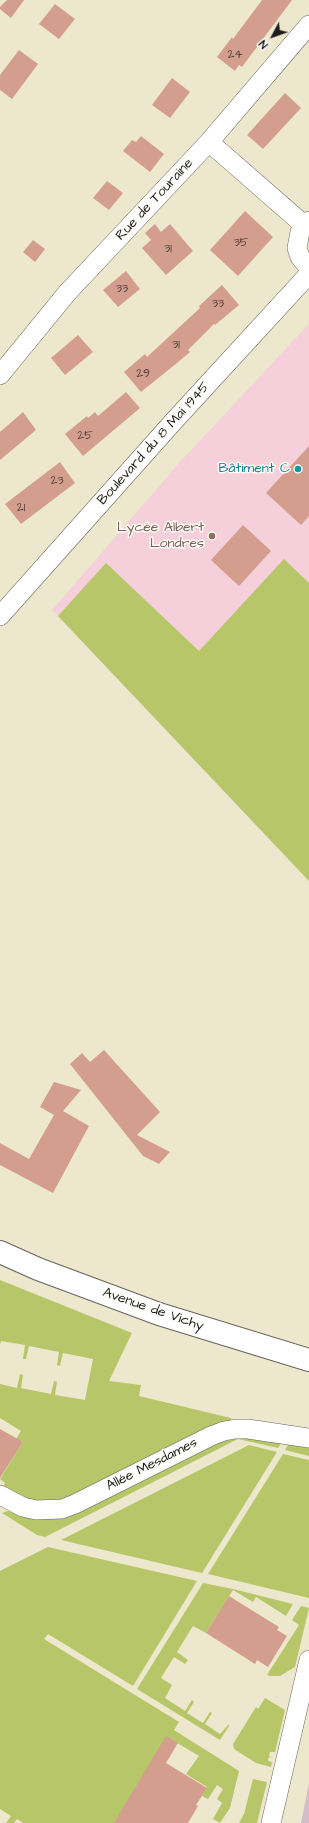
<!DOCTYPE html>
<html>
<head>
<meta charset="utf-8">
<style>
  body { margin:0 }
  #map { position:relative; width:309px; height:1823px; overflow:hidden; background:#ede8cd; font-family:"Architects Daughter",sans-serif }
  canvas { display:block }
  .north { position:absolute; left:253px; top:16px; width:40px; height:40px; -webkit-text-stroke:3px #fdfcf7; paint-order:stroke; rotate:229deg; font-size:11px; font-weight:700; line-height:16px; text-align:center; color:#1c1c1c }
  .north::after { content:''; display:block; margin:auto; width:14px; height:18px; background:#1c1c1c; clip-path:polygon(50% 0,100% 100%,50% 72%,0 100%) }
</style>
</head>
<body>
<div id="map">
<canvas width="309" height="1823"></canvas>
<div class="north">N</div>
</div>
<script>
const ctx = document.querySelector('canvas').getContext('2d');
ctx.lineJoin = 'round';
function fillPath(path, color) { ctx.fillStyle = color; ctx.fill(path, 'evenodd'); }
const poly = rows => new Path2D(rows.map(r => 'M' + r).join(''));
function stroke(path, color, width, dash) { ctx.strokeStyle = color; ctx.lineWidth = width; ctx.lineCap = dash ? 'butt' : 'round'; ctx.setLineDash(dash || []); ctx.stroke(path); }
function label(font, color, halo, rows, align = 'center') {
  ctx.font = font + ' "Architects Daughter",sans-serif'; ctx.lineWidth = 3; ctx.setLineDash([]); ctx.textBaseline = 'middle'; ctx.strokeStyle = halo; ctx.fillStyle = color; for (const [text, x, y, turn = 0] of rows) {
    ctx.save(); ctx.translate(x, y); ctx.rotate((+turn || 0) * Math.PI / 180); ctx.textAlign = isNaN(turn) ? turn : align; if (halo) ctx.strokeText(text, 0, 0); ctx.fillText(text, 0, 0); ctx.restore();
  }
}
fillPath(poly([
  [309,324,309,881,52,610,180,462]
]), '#f5cfda');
fillPath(poly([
  [309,1783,309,1823,301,1823]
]), '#d1bdcb');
fillPath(poly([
  [284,559,309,583,309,881,58,616,106,563,199,651],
  [0,1280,132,1333,109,1381,141,1385,139,1396,231,1418,231,1421,64,1499,40,1502,27,1500,3,1487,5,1483,0,1479,23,1442,16,1439,21,1431,0,1418,0,1384,17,1388,20,1374,23,1375,21,1388,51,1394,54,1381,57,1382,55,1395,85,1400,93,1359,63,1353,60,1366,57,1365,59,1352,29,1346,26,1359,23,1359,25,1345,1,1341,0,1345],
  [245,1437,282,1442,278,1448,238,1439,45,1537,37,1535,2,1513,8,1511,21,1516,41,1519,67,1517,218,1442],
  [289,1443,309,1446,309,1456,285,1450],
  [249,1445,277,1452,202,1573,61,1540],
  [283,1454,309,1460,309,1598,208,1574],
  [48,1547,197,1581,133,1686,48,1634,44,1639,179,1722,174,1730,239,1771,230,1808,220,1823,213,1819,222,1803,217,1799,223,1789,217,1785,208,1799,202,1796,207,1787,186,1774,199,1756,167,1737,116,1823,23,1823,17,1819,14,1823,6,1823,11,1816,0,1809,0,1571],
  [203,1583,233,1589,293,1604,286,1616,256,1597,253,1602,233,1590,206,1633,193,1626,177,1652,188,1660,185,1664,174,1657,161,1678,172,1685,165,1698,185,1711,192,1700,194,1702,187,1713,203,1723,210,1712,212,1713,205,1724,220,1734,229,1724,229,1726,220,1740,137,1689],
  [301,1606,309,1608,295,1667,280,1676,270,1676,267,1675,299,1625,292,1620],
  [265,1698,285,1710,275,1752,270,1752,269,1756,273,1758,269,1757,268,1761,272,1762,271,1767,256,1763,234,1749,233,1744,256,1707,258,1709],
  [253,1779,267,1782,257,1823,239,1823,244,1814]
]), '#b7c668');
fillPath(poly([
  [7,0,24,0,11,18,0,9,0,7],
  [262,0,292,0,242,67,239,65,235,71,217,57,232,37,233,39],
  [55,4,75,19,59,39,39,24],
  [19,50,38,64,12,99,0,90,0,75],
  [172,78,190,92,170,118,152,105],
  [285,93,301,108,263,149,247,135],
  [141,136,164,154,150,172,123,151,132,140,136,142],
  [107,181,123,193,109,210,93,198],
  [245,211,273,237,238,276,210,250],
  [155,224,161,232,170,224,193,251,166,275,142,248,151,240,145,233],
  [33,240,45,249,35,262,23,252],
  [126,271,140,289,118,307,103,290],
  [222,285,239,305,215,325,214,324,188,350,190,352,177,363,141,392,124,372,145,354,147,357,200,308,199,306],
  [78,335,93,352,65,375,51,358],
  [126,392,140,408,83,456,65,434,87,416,88,418,95,412,98,416],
  [23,412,36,430,0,460,0,432],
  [309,446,309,516,301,525,266,493],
  [60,462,75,483,21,524,5,504],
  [243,525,271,551,239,586,211,560],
  [104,1050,160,1112,137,1135,170,1152,159,1164,143,1156,70,1064,82,1053,90,1062],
  [54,1082,81,1090,63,1111,89,1126,53,1193,0,1165,0,1143,29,1159,54,1115,40,1107],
  [0,1429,23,1442,0,1478],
  [229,1596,279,1627,277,1630,287,1636,268,1667,257,1660,255,1664,206,1633],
  [166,1736,178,1743,166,1763,207,1788,196,1805,198,1806,188,1823,114,1823]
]), '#d49e8e');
const minor = poly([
  [209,142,304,225],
  [309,221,300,232,297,248,300,257,309,268],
  [0,375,67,293,209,142,309,25],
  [0,616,173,422,309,274],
  [0,1495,23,1507,36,1510,62,1509,75,1504,211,1436,224,1431,236,1429,248,1429,309,1438],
  [271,1823,309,1660]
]);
const secondary = poly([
  [0,1252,38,1269,159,1314,309,1360]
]);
stroke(minor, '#65635a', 20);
stroke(secondary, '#65635a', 24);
stroke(minor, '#fff', 19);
stroke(secondary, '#fff', 22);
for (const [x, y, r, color] of [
  [298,469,4,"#0f9aa8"],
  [212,536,4,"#8d6e63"]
]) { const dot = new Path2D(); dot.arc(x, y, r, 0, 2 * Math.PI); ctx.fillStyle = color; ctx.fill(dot); stroke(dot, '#fdfcf7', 1.5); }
label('12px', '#4a3c38', null, [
  ["24",235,55],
  ["35",241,243],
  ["31",168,249],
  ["33",122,289],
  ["33",218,304],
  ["31",176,345],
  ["29",143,374],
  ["25",85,436],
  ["23",57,481],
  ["21",21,508]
]);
label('14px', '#1c1c1c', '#fdfcf7', [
  ["Rue de Touraine",155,200,-47],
  ["Boulevard du 8 Mai 1945",154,444,-48],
  ["Avenue de Vichy",153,1310,19],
  ["Allée Mesdames",152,1465,-27]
]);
label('14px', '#0d838f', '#fdfcf7', [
  ["Bâtiment C",290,469]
], 'right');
label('14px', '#785e54', '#fdfcf7', [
  ["Lycée Albert",204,528],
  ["Londres",204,544]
], 'right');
</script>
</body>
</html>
